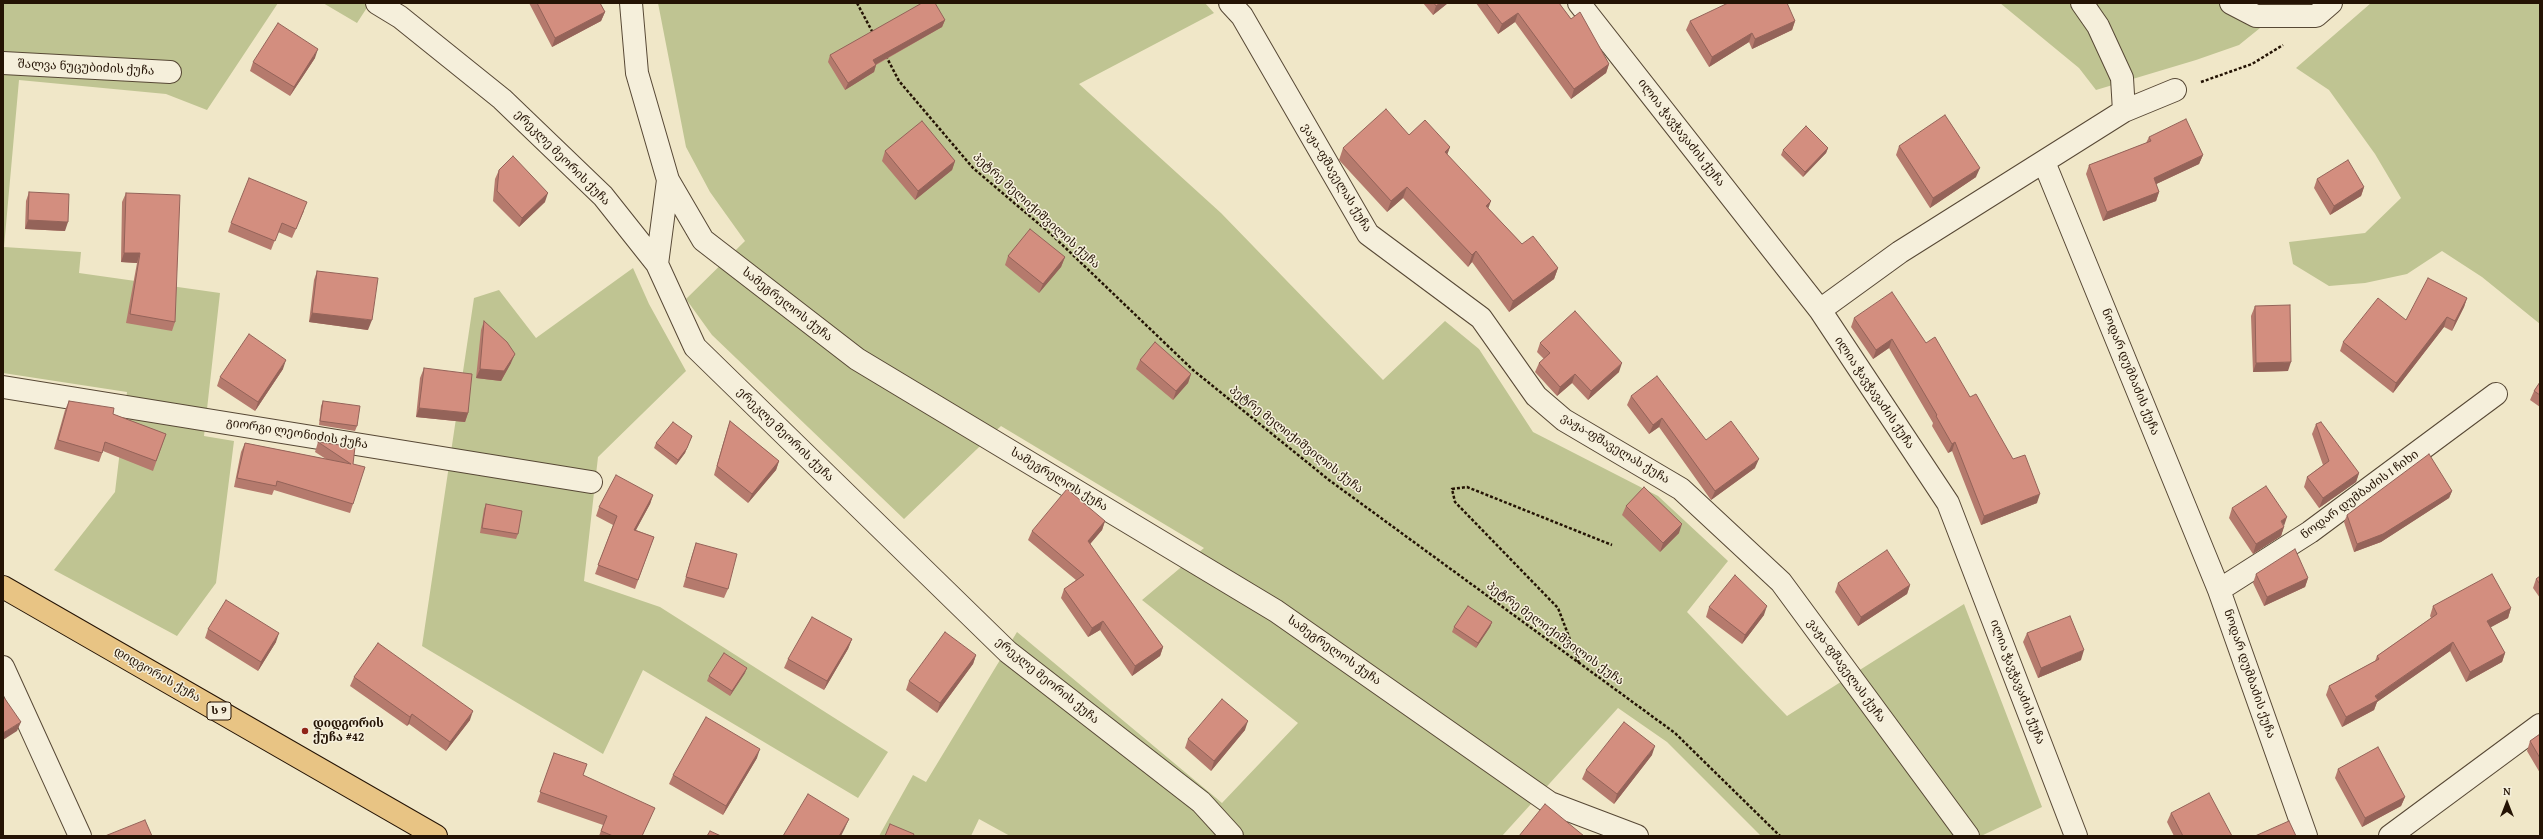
<!DOCTYPE html>
<html>
<head>
<meta charset="utf-8">
<style>
  body { margin:0 }
  #map { position:relative; width:2543px; height:839px; overflow:hidden; background:#f0e7c8; font-family:"Gentium Book Plus",serif }
  canvas { display:block }
  .frame { position:absolute; inset:0; border:4px solid #241304; pointer-events:none }
  .north { position:absolute; left:2487px; top:783px; width:40px; height:40px; -webkit-text-stroke:3px #f5efdb; paint-order:stroke; rotate:0deg; font-size:11px; font-weight:700; line-height:16px; text-align:center; color:#241304 }
  .north::after { content:''; display:block; margin:auto; width:14px; height:18px; background:#241304; clip-path:polygon(50% 0,100% 100%,50% 72%,0 100%) }
</style>
</head>
<body>
<div id="map">
<canvas width="2543" height="839"></canvas>
<div class="frame"></div>
<div class="north">N</div>
</div>
<script>
const ctx = document.querySelector('canvas').getContext('2d');
ctx.lineJoin = 'round';
function fillPath(path, color) { ctx.fillStyle = color; ctx.fill(path, 'evenodd'); }
const poly = rows => new Path2D(rows.map(r => 'M' + r).join(''));
function stroke(path, color, width, dash) { ctx.strokeStyle = color; ctx.lineWidth = width; ctx.lineCap = dash ? 'butt' : 'round'; ctx.setLineDash(dash || []); ctx.stroke(path); }
function label(font, color, halo, rows, align = 'center') {
  ctx.font = font + ' "Gentium Book Plus","Noto Serif Georgian",serif'; ctx.lineWidth = 3; ctx.setLineDash([]); ctx.textBaseline = 'middle'; ctx.strokeStyle = halo; ctx.fillStyle = color; for (const [text, x, y, turn = 0] of rows) {
    ctx.save(); ctx.translate(x, y); ctx.rotate((+turn || 0) * Math.PI / 180); ctx.textAlign = isNaN(turn) ? turn : align; if (halo) ctx.strokeText(text, 0, 0); ctx.fillText(text, 0, 0); ctx.restore();
  }
}
fillPath(poly([
  [3,3,278,3,207,110,166,94,19,80,4,247,81,252,79,273,220,293,204,436,234,441,216,583,177,636,54,570,115,492,127,392,3,373],
  [323,3,370,3,357,23],
  [658,3,1205,3,1214,13,1079,84,1221,213,1383,380,1445,321,1479,349,1533,432,1658,496,1728,561,1687,612,1787,716,1964,604,2042,807,1981,836,1761,836,1667,742,1618,708,1502,836,1010,836,979,819,971,836,879,836,913,775,926,782,1017,632,1222,803,1298,723,1142,600,1204,548,1001,426,904,519,712,335,686,299,745,241,710,192,686,147],
  [2000,3,2291,3,2239,45,2196,60,2096,90,2079,68],
  [2371,3,2540,3,2540,324,2482,277,2442,251,2407,274,2365,283,2329,286,2293,264,2289,242,2365,233,2401,198,2375,154,2329,90,2296,68],
  [633,268,649,304,686,371,598,457,584,581,660,607,888,752,858,798,643,670,603,754,422,646,474,298,499,290,536,338]
]), '#bfc492');
const street = poly([
  [377,3,400,17,502,99,603,196,657,264,695,347,1008,652,1201,802,1232,836],
  [631,3,637,73,668,180,703,240,857,359,1276,611,1550,803,1637,836],
  [1230,3,1242,16,1368,234,1481,318,1536,396,1564,420,1681,489,1781,582,1968,836],
  [1579,3,1820,310,1948,503,2076,836],
  [2082,3,2098,26,2122,78,2124,111],
  [2231,3,2256,16,2316,16,2331,3],
  [3,63,170,72],
  [2044,162,2219,590,2306,836],
  [657,264,668,180],
  [1820,310,1900,252,2124,111,2175,90],
  [3,387,591,482],
  [2219,590,2310,532,2496,394],
  [3,667,80,836],
  [2390,836,2540,725]
]);
const highway = poly([
  [3,587,436,836]
]);
stroke(street, '#574835', 24);
stroke(highway, '#241304', 24);
stroke(poly([
  [857,3,873,33],
  [886,56,899,81,973,168,1052,235,1193,370,1329,480,1675,733,1780,836],
  [2201,82,2252,64,2283,45],
  [1579,663,1558,608,1455,502,1452,489,1467,487,1612,545]
]), '#241304', 2.5, [3, 2]);
stroke(street, '#f5efdb', 22);
stroke(highway, '#e8c484', 22);
fillPath(poly([
  [529,3,600,3,605,12,601,21,552,47],
  [1423,3,1448,3,1433,15],
  [1476,3,1559,3,1571,19,1609,64,1606,73,1571,99,1515,22,1498,34],
  [945,20,942,27,876,65,874,72,845,90,828,62,830,55],
  [1690,21,1795,21,1792,30,1752,49,1749,42,1709,67,1686,30],
  [315,58,290,96,250,71,253,62],
  [1409,135,1450,147,1447,154,1488,208,1522,244,1558,268,1554,279,1509,312,1472,262,1468,267,1403,198,1387,212,1339,160,1343,148],
  [2149,137,2203,155,2199,164,2156,184,2159,192,2156,201,2103,221,2086,174,2089,165,2146,143],
  [1899,146,1976,177,1930,208,1896,155],
  [1828,148,1826,153,1803,177,1781,155,1783,150],
  [885,151,955,161,952,170,915,200,882,161],
  [499,170,545,202,519,227,493,201,495,179],
  [2317,179,2364,187,2361,196,2330,215,2314,188],
  [29,192,65,231,25,229,26,201],
  [126,193,175,322,172,331,126,323,137,263,121,262,122,202],
  [304,211,292,238,278,232,271,250,228,232,231,223],
  [1008,256,1065,257,1061,267,1039,293,1005,265],
  [317,271,368,330,309,322,314,280],
  [2467,298,2464,307,2452,331,2444,327,2393,393,2340,351,2343,342,2406,320],
  [2255,306,2288,371,2253,372,2251,316],
  [1854,318,1926,343,1970,397,2037,503,1981,525,1952,451,1948,453,1932,426,1933,423,1889,348,1873,359,1851,327],
  [484,321,511,363,501,381,476,378,481,330],
  [1540,343,1619,372,1588,400,1572,383,1557,396,1535,372,1539,363,1544,359,1537,352],
  [1140,360,1191,374,1188,383,1173,400,1136,369],
  [424,368,468,413,465,422,416,417,420,378],
  [283,369,255,411,217,386,220,377],
  [2540,382,2540,407,2530,400,2534,391],
  [1631,396,1706,440,1755,468,1711,500,1659,427,1649,434,1627,405],
  [69,401,113,414,166,434,153,471,103,451,99,462,54,449,65,410],
  [323,401,357,426,355,431,319,425,321,406],
  [730,421,779,461,776,470,748,503,714,475,727,430],
  [2316,424,2359,473,2356,482,2319,508,2304,487,2307,477,2323,465,2312,434],
  [692,436,685,453,676,465,654,448,656,443],
  [318,442,353,464,353,504,350,513,274,490,272,495,234,487,241,452,245,443,326,459,315,452],
  [2452,491,2449,498,2381,542,2354,552,2344,522,2347,515],
  [653,495,650,504,636,530,654,537,635,589,595,574,613,525,596,516,599,507],
  [486,504,518,534,516,539,480,533,484,509],
  [1626,506,1679,533,1660,552,1622,515],
  [2232,508,2284,526,2281,536,2253,554,2229,518],
  [1105,521,1102,530,1090,544,1163,647,1160,656,1132,676,1100,630,1088,637,1061,598,1064,589,1076,580,1028,540,1032,531],
  [696,543,728,589,724,598,683,587,693,552],
  [2256,574,2308,578,2305,587,2264,606,2253,583],
  [2540,576,2540,598,2533,588,2536,579],
  [1838,583,1910,585,1907,594,1858,626,1835,592],
  [2433,606,2511,608,2508,618,2490,627,2505,653,2502,662,2466,682,2450,651,2377,702,2374,710,2342,727,2326,695,2329,686,2375,661,2377,656,2431,618,2430,616],
  [1709,607,1764,615,1742,644,1706,617],
  [1492,622,1490,627,1476,648,1452,632,1454,627],
  [208,629,276,642,258,671,205,638],
  [2027,633,2081,660,2038,678,2023,642],
  [852,639,848,649,824,690,784,668,788,659],
  [976,655,973,664,937,713,906,690,909,681],
  [745,673,730,696,707,681,709,676],
  [354,677,470,720,446,751,409,724,407,726,350,686],
  [1245,730,1211,771,1185,748,1188,739],
  [2540,734,2540,773,2527,751,2530,741],
  [554,753,583,775,651,817,642,836,599,836,603,825,537,802],
  [1652,755,1614,804,1582,779,1586,770],
  [757,758,723,815,669,784,673,775],
  [2338,769,2405,797,2401,806,2362,827,2335,778],
  [2171,813,2232,836,2174,836,2167,822]
]), '#b57a6d');
fillPath(poly([
  [1440,3,1448,3,1433,15,1436,6],
  [605,12,601,21,552,47,555,38],
  [1518,13,1515,22,1498,34,1502,24],
  [945,20,942,27,871,67,873,60],
  [1795,21,1792,30,1752,49,1755,39],
  [1752,33,1749,42,1709,67,1712,57],
  [318,49,315,58,290,96,294,87],
  [1609,64,1606,73,1571,99,1574,89],
  [876,65,874,72,845,90,848,83],
  [1450,147,1446,158,1445,152],
  [1828,148,1826,153,1803,177,1805,172],
  [2203,155,2199,164,2150,187,2154,178],
  [955,161,952,170,915,200,918,191],
  [1980,168,1976,177,1930,208,1933,198],
  [1407,187,1403,198,1387,212,1391,201],
  [2364,187,2361,196,2330,215,2334,206],
  [2159,192,2156,201,2103,221,2107,212],
  [548,193,545,202,519,227,522,218],
  [1491,201,1487,212,1486,206],
  [28,220,68,222,65,231,25,229],
  [1476,251,1472,262,1468,267,1472,255],
  [124,253,140,253,137,263,121,262],
  [1065,257,1061,267,1039,293,1043,284],
  [1558,268,1554,279,1509,312,1513,301],
  [2467,298,2464,307,2452,331,2455,321],
  [312,313,372,320,368,330,309,322],
  [2447,317,2444,327,2393,393,2396,383],
  [1892,339,1889,348,1873,359,1876,350],
  [515,354,511,363,501,381,476,378,480,369],
  [286,360,283,369,255,411,258,402],
  [2291,362,2288,371,2253,372,2256,363],
  [1622,363,1619,372,1588,400,1591,391],
  [1191,374,1188,383,1173,400,1176,391],
  [1575,374,1572,383,1557,396,1560,387],
  [419,408,468,413,465,422,416,417],
  [1662,418,1659,427,1649,434,1653,425],
  [1955,442,1952,451,1948,453,1952,444],
  [687,448,685,453,676,465,678,460],
  [1759,459,1755,468,1711,500,1715,491],
  [779,461,776,470,748,503,752,494],
  [2359,473,2356,482,2319,508,2323,498],
  [2452,491,2449,498,2381,542,2354,552,2357,544],
  [2040,494,2037,503,1981,525,1984,516],
  [653,495,650,504,631,539,634,530],
  [2287,517,2284,526,2281,521],
  [1105,521,1102,530,1085,550,1088,541],
  [1682,524,1679,533,1660,552,1663,543],
  [2284,527,2281,536,2253,554,2256,544],
  [2308,578,2305,587,2264,606,2267,597],
  [1910,585,1907,594,1858,626,1861,617],
  [1767,606,1764,615,1742,644,1745,635],
  [2511,608,2508,618,2484,631,2487,621],
  [1103,621,1100,630,1088,637,1092,628],
  [1492,622,1490,627,1476,648,1478,643],
  [279,633,276,642,258,671,261,662],
  [852,639,848,649,824,690,827,681],
  [2453,642,2450,651,2377,702,2374,710,2342,727,2346,717],
  [1163,647,1160,656,1132,676,1135,666],
  [2084,650,2081,660,2038,678,2041,668],
  [2505,653,2502,662,2466,682,2470,672],
  [976,655,973,664,937,713,940,703],
  [747,668,745,673,730,696,732,691],
  [473,711,470,720,446,751,450,742],
  [412,714,409,724,407,726,410,717],
  [1248,721,1245,730,1211,771,1214,761],
  [21,722,17,731,3,740,3,733],
  [1655,746,1652,755,1614,804,1617,794],
  [760,749,757,758,723,815,726,806],
  [2405,797,2401,806,2362,827,2365,818],
  [849,819,845,828,841,836,839,836]
]), '#946359');
const building = poly([
  [537,3,600,3,605,12,555,38,537,3],
  [922,3,935,3,945,20,873,60,876,65,848,83,830,55,922,3],
  [1434,3,1440,3,1436,6,1434,3],
  [1486,3,1559,3,1571,19,1580,12,1609,64,1574,89,1518,13,1502,24,1486,3],
  [1728,3,1787,3,1795,21,1755,39,1752,33,1712,57,1690,21,1728,3],
  [278,23,318,49,294,87,253,62,278,23],
  [1386,109,1409,135,1425,120,1450,147,1445,152,1491,201,1486,206,1522,244,1533,236,1558,268,1513,301,1476,251,1472,255,1407,187,1391,201,1343,148,1386,109],
  [1945,115,1980,168,1933,198,1899,146,1945,115],
  [2186,119,2203,155,2154,178,2159,192,2107,212,2089,165,2151,141,2149,137,2186,119],
  [922,121,955,161,918,191,885,151,922,121],
  [1806,126,1828,148,1805,172,1783,150,1806,126],
  [513,156,548,193,522,218,497,191,499,170,513,156],
  [2348,160,2364,187,2334,206,2317,179,2348,160],
  [249,178,307,202,296,229,282,223,275,241,231,223,249,178],
  [29,192,69,194,68,222,28,220,29,192],
  [126,193,180,195,175,322,130,314,140,253,124,253,126,193],
  [1030,229,1065,257,1043,284,1008,256,1030,229],
  [317,271,378,278,372,320,312,313,317,271],
  [2428,278,2467,298,2455,321,2447,317,2396,383,2343,342,2378,298,2406,320,2428,278],
  [1892,292,1926,343,1935,337,1970,397,1976,394,2013,459,2025,455,2040,494,1984,516,1955,442,1952,444,1936,416,1937,415,1892,339,1876,350,1854,318,1892,292],
  [2290,305,2291,362,2256,363,2255,306,2290,305],
  [1575,311,1622,363,1591,391,1575,374,1560,387,1539,363,1550,353,1540,343,1575,311],
  [484,321,507,342,515,354,504,371,480,369,484,321],
  [249,334,286,360,258,402,220,377,249,334],
  [1155,342,1191,374,1176,391,1140,360,1155,342],
  [424,368,472,374,468,413,419,408,424,368],
  [1657,376,1706,440,1731,421,1759,459,1715,491,1662,418,1653,425,1631,396,1657,376],
  [2540,382,2540,395,2534,391,2540,382],
  [69,401,114,408,113,414,166,434,156,461,105,442,102,453,58,440,69,401],
  [323,401,360,406,357,426,320,421,323,401],
  [730,421,779,461,752,494,717,466,730,421],
  [673,422,692,436,687,448,678,460,656,443,673,422],
  [2321,422,2359,473,2323,498,2307,477,2329,461,2316,424,2321,422],
  [318,442,355,447,353,464,365,467,353,504,277,481,276,486,237,478,245,443,351,464,318,442],
  [2429,454,2452,491,2383,534,2357,544,2347,515,2429,454],
  [616,475,653,495,634,530,654,537,638,580,598,565,617,516,599,507,616,475],
  [2266,486,2287,517,2281,521,2284,527,2256,544,2232,508,2266,486],
  [1644,487,1682,524,1663,543,1626,506,1644,487],
  [1067,489,1105,521,1088,541,1163,647,1135,666,1103,621,1092,628,1064,589,1084,575,1032,531,1067,489],
  [486,504,522,511,518,534,482,528,486,504],
  [696,543,737,554,728,589,686,577,696,543],
  [2295,549,2308,578,2267,597,2256,574,2295,549],
  [1887,550,1910,585,1861,617,1838,583,1887,550],
  [2492,574,2511,608,2487,621,2505,653,2470,672,2453,642,2375,696,2378,700,2346,717,2329,686,2379,659,2377,656,2437,614,2433,606,2492,574],
  [1735,575,1767,606,1745,635,1709,607,1735,575],
  [2540,576,2540,584,2536,579,2540,576],
  [226,600,279,633,261,662,208,629,226,600],
  [1468,606,1492,622,1478,643,1454,627,1468,606],
  [2070,616,2084,650,2041,668,2027,633,2070,616],
  [812,617,852,639,827,681,788,659,812,617],
  [945,632,976,655,940,703,909,681,945,632],
  [378,643,473,711,450,742,412,714,410,717,354,677,378,643],
  [724,653,747,668,732,691,709,676,724,653],
  [3,696,21,722,3,733,3,696],
  [1222,699,1248,721,1214,761,1188,739,1222,699],
  [706,717,760,749,726,806,673,775,706,717],
  [1624,722,1655,746,1617,794,1586,770,1624,722],
  [2540,734,2540,758,2530,741,2540,734],
  [2378,747,2405,797,2365,818,2338,769,2378,747],
  [554,753,587,764,583,775,655,808,642,836,613,836,601,831,607,816,540,792,554,753],
  [2209,793,2232,836,2183,836,2171,813,2209,793],
  [808,794,849,819,839,836,783,836,808,794],
  [1545,804,1584,836,1519,836,1545,804],
  [145,820,152,836,105,836,145,820],
  [2289,821,2296,836,2255,836,2289,821],
  [890,824,914,834,913,836,885,836,890,824],
  [710,831,721,836,707,836,710,831]
]);
fillPath(building, '#d38e7f');
stroke(building, '#946359', 1);
for (const [x, y, r, color] of [
  [305,731,4,"#8f2418"]
]) { const dot = new Path2D(); dot.arc(x, y, r, 0, 2 * Math.PI); ctx.fillStyle = color; ctx.fill(dot); stroke(dot, '#f5efdb', 1.5); }
for (const [x, y, w] of [
  [219,711,24]
]) { const box = new Path2D(); box.roundRect(x - w / 2, y - 9, w, 18, 3); ctx.fillStyle = '#f5efdb'; ctx.fill(box); stroke(box, '#241304', 1); }
label('bold 11px', '#241304', null, [
  ["ს 9",219,711]
]);
label('12px', '#241304', '#f5efdb', [
  ["შალვა ნუცუბიძის ქუჩა",86,68,3],
  ["ილია ჭავჭავაძის ქუჩა",1681,133,52],
  ["ერეკლე მეორის ქუჩა",562,158,45],
  ["ვაჟა-ფშაველას ქუჩა",1336,178,59],
  ["პეტრე მელიქიშვილის ქუჩა",1036,211,42],
  ["სამეგრელოს ქუჩა",787,305,38],
  ["ნოდარ დუმბაძის ქუჩა",2130,372,68],
  ["ილია ჭავჭავაძის ქუჩა",1874,393,56],
  ["გიორგი ლეონიძის ქუჩა",297,434,9],
  ["ერეკლე მეორის ქუჩა",785,435,44],
  ["პეტრე მელიქიშვილის ქუჩა",1296,440,38],
  ["ვაჟა-ფშაველას ქუჩა",1615,449,31],
  ["სამეგრელოს ქუჩა",1059,480,31],
  ["ნოდარ დუმბაძის I ჩიხი",2360,495,-36],
  ["პეტრე მელიქიშვილის ქუჩა",1555,634,36],
  ["სამეგრელოს ქუჩა",1334,651,35],
  ["ვაჟა-ფშაველას ქუჩა",1846,671,54],
  ["ნოდარ დუმბაძის ქუჩა",2249,674,71],
  ["დიდგორის ქუჩა",157,675,30],
  ["ერეკლე მეორის ქუჩა",1047,681,39],
  ["ილია ჭავჭავაძის ქუჩა",2017,682,69]
]);
label('bold 12px', '#241304', '#f5efdb', [
  ["დიდგორის",313,724],
  ["ქუჩა #42",313,738]
], 'left');
</script>
</body>
</html>
